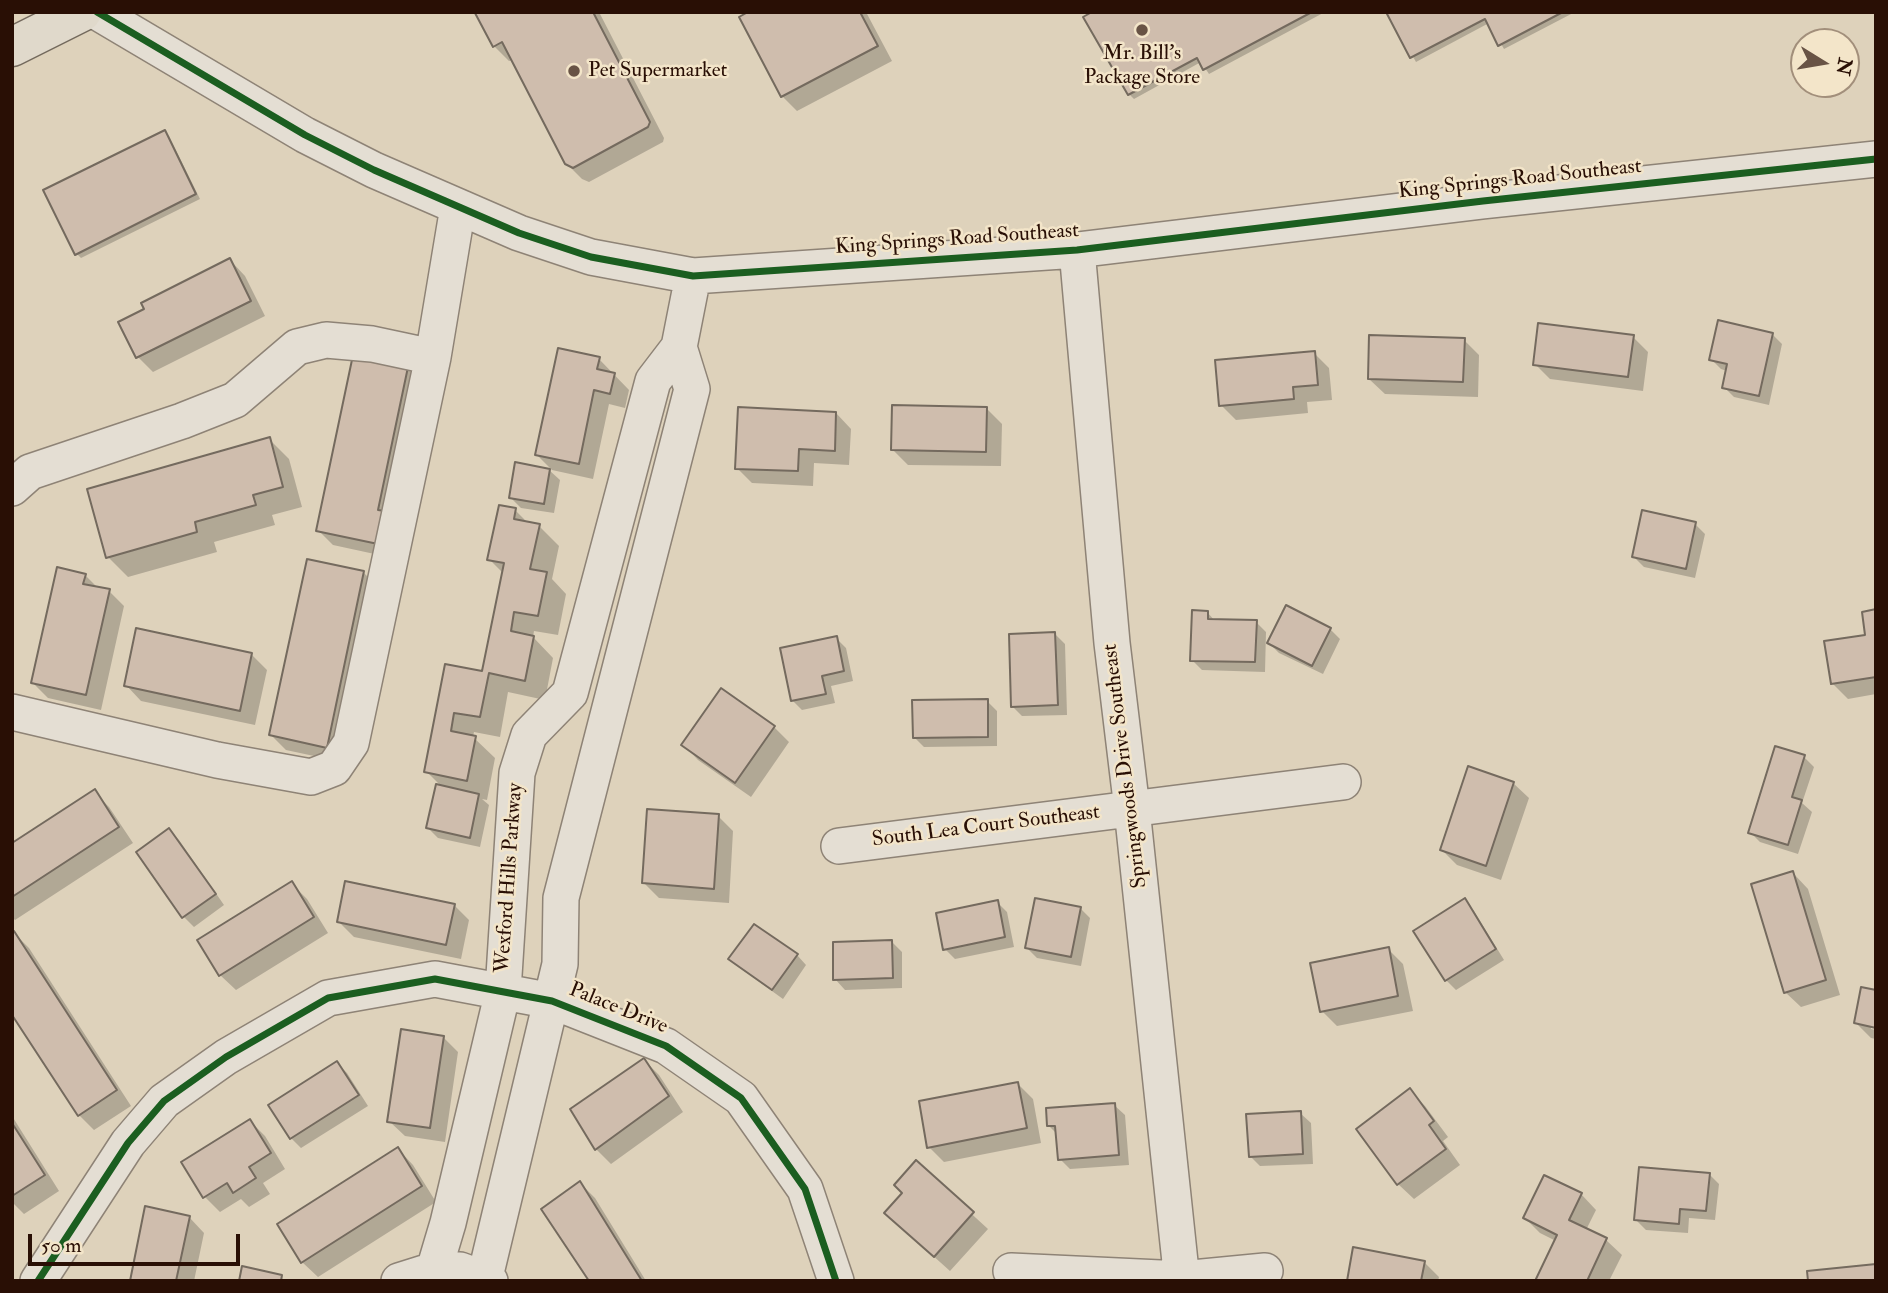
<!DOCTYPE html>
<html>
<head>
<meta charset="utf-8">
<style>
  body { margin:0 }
  #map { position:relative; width:1888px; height:1293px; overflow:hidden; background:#ded2bb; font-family:"IM FELL Double Pica",serif }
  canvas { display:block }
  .frame { position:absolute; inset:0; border:14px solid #290f05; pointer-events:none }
  .north { position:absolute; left:1790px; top:28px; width:70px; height:70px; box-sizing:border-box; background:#f3e5c9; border:2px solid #a28f7b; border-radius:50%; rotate:101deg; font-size:19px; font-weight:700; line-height:28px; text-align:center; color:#290f05 }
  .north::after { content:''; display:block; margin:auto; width:24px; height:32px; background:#685345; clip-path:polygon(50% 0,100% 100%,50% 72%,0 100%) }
  .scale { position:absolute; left:28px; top:1234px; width:212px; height:32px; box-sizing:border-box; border:4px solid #290f05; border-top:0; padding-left:9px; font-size:21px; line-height:24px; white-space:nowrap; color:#290f05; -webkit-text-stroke:5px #f3e5c9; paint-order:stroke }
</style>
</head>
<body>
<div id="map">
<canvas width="1888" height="1293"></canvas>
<div class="frame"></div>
<div class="north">N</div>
<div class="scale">50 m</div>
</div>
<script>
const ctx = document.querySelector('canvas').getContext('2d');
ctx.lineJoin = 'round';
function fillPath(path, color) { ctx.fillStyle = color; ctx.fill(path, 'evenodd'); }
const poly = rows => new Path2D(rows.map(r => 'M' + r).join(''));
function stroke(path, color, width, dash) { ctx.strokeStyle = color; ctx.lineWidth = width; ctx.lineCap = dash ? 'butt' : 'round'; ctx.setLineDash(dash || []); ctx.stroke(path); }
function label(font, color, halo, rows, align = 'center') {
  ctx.font = font + ' "IM FELL Double Pica",serif'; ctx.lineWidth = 5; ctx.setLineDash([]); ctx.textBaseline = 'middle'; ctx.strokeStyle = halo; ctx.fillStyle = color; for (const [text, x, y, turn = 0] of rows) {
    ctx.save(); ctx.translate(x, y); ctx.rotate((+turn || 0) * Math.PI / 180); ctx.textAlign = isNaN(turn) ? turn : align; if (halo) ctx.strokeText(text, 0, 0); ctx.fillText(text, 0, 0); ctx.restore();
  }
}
fillPath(poly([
  [480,12,599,12,664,138,663,142,589,182,582,179,566,163,513,60,509,61,494,46,477,13],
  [752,12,866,12,892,61,797,111,782,96],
  [1096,12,1325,12,1209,74,1201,62,1134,99,1129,94],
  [1388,12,1575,12,1504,49,1489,23,1416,62],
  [164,132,169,136,200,199,81,258,77,254],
  [230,260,245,276,265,316,153,372,138,357],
  [1772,334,1782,344,1769,405,1734,397,1724,387,1727,371,1721,369,1711,359],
  [1633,337,1648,352,1643,391,1550,379,1535,364],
  [1464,340,1479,355,1478,397,1385,394,1369,379],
  [1314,353,1329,368,1332,400,1307,402,1308,413,1236,420,1221,405],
  [599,359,629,390,625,408,609,404,593,479,552,470,537,455],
  [408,368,423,383,393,558,333,545,318,530],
  [986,408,1002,424,1001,466,908,465,893,450],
  [836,413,851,429,849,465,814,463,813,486,752,483,737,468],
  [269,439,289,459,302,507,272,515,275,525,214,542,217,552,128,577,108,557],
  [549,470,560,480,554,513,521,508,511,498],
  [515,510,529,524,539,526,559,546,552,579,566,594,558,635,534,631,533,637,553,658,545,700,508,692,500,737,474,732,473,737,495,758,487,800,482,799,489,805,480,847,438,838,428,828,442,787,426,771,447,666,484,673,503,573,489,559],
  [1695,524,1705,534,1695,578,1644,567,1634,557],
  [364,573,379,588,342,762,286,750,271,735],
  [85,575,98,588,109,591,124,606,101,710,48,698,33,683],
  [1876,611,1876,694,1848,699,1832,683,1867,636],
  [1207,612,1215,621,1256,622,1266,632,1265,672,1202,670,1192,660],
  [1330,629,1340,639,1323,674,1279,653,1269,643],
  [1055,634,1065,644,1067,715,1022,716,1012,706],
  [836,638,846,648,853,681,831,686,835,703,802,710,792,700],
  [252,655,267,670,255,725,141,701,126,685],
  [987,701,997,711,997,746,924,747,914,737],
  [774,727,789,742,751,797,698,760,683,744],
  [1804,757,1814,767,1802,803,1812,812,1798,854,1760,842,1750,832],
  [1513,783,1529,798,1501,880,1457,865,1442,850],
  [94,792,109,807,133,843,15,920,12,917,12,845],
  [718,816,733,831,729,903,659,898,644,883],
  [169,830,179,840,224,905,194,927,184,917,138,852],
  [1793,873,1808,889,1840,995,1801,1007,1785,992],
  [292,884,307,899,328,933,236,990,220,975],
  [1465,901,1474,911,1504,960,1456,990,1446,980],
  [997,902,1007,912,1014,947,955,959,945,949],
  [454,905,469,920,461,959,354,937,339,922],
  [1080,908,1090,918,1081,966,1037,958,1027,948],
  [14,933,29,948,131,1106,94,1130,79,1115],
  [892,942,902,952,902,988,845,990,835,979],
  [1388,949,1403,964,1413,1011,1337,1026,1322,1011],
  [797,955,806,965,783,999,740,968,730,958],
  [1856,1023,1871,1025,1871,1029,1876,1030,1876,1039,1871,1038],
  [443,1037,458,1052,445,1142,405,1136,389,1121],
  [644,1060,659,1075,683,1112,611,1164,596,1149],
  [337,1063,347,1073,368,1106,301,1148,291,1138,271,1105],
  [1018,1084,1033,1099,1041,1143,944,1162,929,1147],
  [1410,1091,1425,1106,1448,1137,1443,1141,1460,1165,1414,1199,1398,1184,1358,1129],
  [1114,1105,1125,1115,1129,1165,1070,1169,1060,1159,1057,1134,1049,1126],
  [1300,1113,1311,1123,1313,1164,1260,1166,1250,1156],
  [12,1116,59,1191,24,1214,12,1202],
  [250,1121,265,1136,285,1169,263,1183,270,1194,249,1207,241,1199,220,1212,205,1197],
  [398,1149,413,1165,436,1202,318,1277,302,1262],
  [916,1163,988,1229,950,1271,902,1228,904,1193],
  [1709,1174,1719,1184,1715,1220,1689,1218,1688,1233,1646,1230,1636,1220],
  [580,1183,595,1198,646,1281,591,1281],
  [1581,1194,1596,1210,1586,1230,1606,1240,1622,1255,1609,1281,1537,1281,1556,1241,1540,1233,1525,1218],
  [189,1217,204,1233,194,1281,132,1281],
  [1424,1262,1439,1277,1438,1281,1349,1281]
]), '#0003');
const building = poly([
  [593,12,650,122,648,127,573,168,565,164,502,42,493,47,475,13,593,12],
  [748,12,860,12,878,46,781,97,739,17,748,12],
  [1092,12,1312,12,1203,70,1197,58,1128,95,1083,17,1092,12],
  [1386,12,1563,12,1498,46,1485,19,1410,58,1386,12],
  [165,130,196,194,75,255,43,190,165,130],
  [230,258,251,301,136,358,118,322,144,309,141,303,230,258],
  [1718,320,1773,333,1759,396,1722,388,1727,364,1709,360,1718,320],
  [1538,323,1634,335,1628,377,1533,365,1538,323],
  [1369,335,1465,338,1463,382,1368,379,1369,335],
  [558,348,600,357,597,369,615,373,610,394,594,390,579,464,535,455,558,348],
  [1315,351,1318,385,1293,387,1294,399,1219,406,1215,360,1315,351],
  [353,355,408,367,378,510,385,511,378,544,316,531,353,355],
  [892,405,987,407,986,452,891,450,892,405],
  [738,407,836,412,835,451,799,449,798,471,735,469,738,407],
  [270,437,283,487,253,495,256,505,195,522,197,532,106,558,87,489,270,437],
  [515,462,550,469,544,504,509,498,515,462],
  [499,505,516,508,514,519,540,524,530,569,547,572,538,616,514,612,511,631,534,636,525,681,489,673,480,717,454,713,451,731,476,736,467,781,424,772,445,664,482,671,504,563,487,560,499,505],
  [1642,510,1696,522,1686,569,1632,557,1642,510],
  [307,559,364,571,327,748,269,735,307,559],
  [57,567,86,574,83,584,110,589,86,695,31,683,57,567],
  [1286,605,1331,628,1312,666,1267,643,1286,605],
  [1876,609,1876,677,1831,684,1824,641,1865,635,1862,612,1876,609],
  [1192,610,1208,611,1208,619,1257,620,1255,662,1190,661,1192,610],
  [136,628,252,653,240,711,124,686,136,628],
  [1055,632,1058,705,1011,707,1009,634,1055,632],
  [837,636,844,671,822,676,826,694,791,701,780,648,837,636],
  [721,688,775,726,735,783,681,745,721,688],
  [988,699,988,737,913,738,912,700,988,699],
  [1775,746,1805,755,1792,797,1802,800,1788,845,1748,833,1775,746],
  [1468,766,1514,782,1486,866,1440,850,1468,766],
  [436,784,479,794,470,838,426,828,436,784],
  [95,789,119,827,12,897,12,843,95,789],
  [647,809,719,814,714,889,642,883,647,809],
  [169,828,216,894,182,918,136,852,169,828],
  [1793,871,1826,980,1784,993,1751,884,1793,871],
  [292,881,314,917,219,976,197,940,292,881],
  [345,881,455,904,446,945,337,922,345,881],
  [1035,898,1081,907,1071,957,1025,948,1035,898],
  [1465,898,1496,949,1445,981,1413,931,1465,898],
  [998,900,1005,937,943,950,936,913,998,900],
  [754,924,798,954,772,990,728,959,754,924],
  [14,931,117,1090,78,1116,12,1015,12,932,14,931],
  [892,940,893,978,833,980,833,942,892,940],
  [1389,947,1398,996,1320,1012,1310,963,1389,947],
  [1861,987,1876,990,1876,1028,1854,1023,1861,987],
  [401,1029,444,1036,430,1128,387,1122,401,1029],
  [644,1058,669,1096,595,1150,570,1109,644,1058],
  [337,1061,359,1095,290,1139,268,1105,337,1061],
  [1018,1082,1027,1128,927,1148,919,1101,1018,1082],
  [1410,1088,1434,1121,1429,1125,1446,1149,1397,1185,1356,1129,1410,1088],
  [1115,1103,1119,1155,1058,1160,1055,1126,1047,1126,1046,1108,1115,1103],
  [1301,1111,1303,1154,1249,1157,1246,1114,1301,1111],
  [250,1119,271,1153,249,1167,256,1178,233,1193,227,1183,203,1198,181,1162,250,1119],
  [12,1123,45,1175,12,1196,12,1123],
  [398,1147,422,1186,301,1263,277,1224,398,1147],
  [916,1160,974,1212,934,1257,884,1213,902,1193,894,1185,916,1160],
  [1639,1167,1710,1173,1706,1211,1680,1209,1679,1224,1634,1220,1639,1167],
  [1544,1175,1582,1193,1569,1220,1607,1238,1587,1281,1535,1281,1557,1235,1523,1218,1544,1175],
  [580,1181,642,1281,589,1281,541,1209,580,1181],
  [145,1206,190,1216,176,1281,130,1281,145,1206],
  [1353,1247,1425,1261,1421,1281,1347,1281,1353,1247],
  [1876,1264,1876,1281,1808,1281,1807,1271,1876,1264],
  [242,1266,282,1275,281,1281,239,1281,242,1266]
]);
fillPath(building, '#cfbdad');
stroke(building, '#746a5e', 2);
const minor = poly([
  [97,12,305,135,374,170,519,233,591,257,693,276,1077,250,1483,201,1876,159],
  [1077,250,1112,643,1132,809,1182,1281],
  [12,488,30,472,182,421,235,400,297,347,326,340,372,344,433,357],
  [12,712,217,760,311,777,334,768,351,743,433,357,458,207],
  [839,846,1343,782],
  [434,1270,448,1223,503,991,517,773,529,735,570,693,653,381,679,347,693,276],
  [1011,1271,1182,1279,1265,1271],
  [485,1277,560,964,561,898,692,389,679,347],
  [38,1281,128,1143,164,1101,226,1057,328,998,435,979,552,1001,666,1046,741,1098,805,1189,836,1281],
  [399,1281,434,1270,460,1270,490,1281]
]);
const major = poly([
  [12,47,82,12]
]);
stroke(minor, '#8e8376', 38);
stroke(major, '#746a5e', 41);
stroke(minor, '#e4ded3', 35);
stroke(major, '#e0d9cb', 38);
stroke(poly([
  [97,12,305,135,374,170,519,233,591,257,693,276,1077,250,1483,201,1876,159],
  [38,1281,128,1143,164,1101,226,1057,328,998,435,979,552,1001,666,1046,741,1098,805,1189,836,1281]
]), '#1b5e20', 7);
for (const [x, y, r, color] of [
  [1142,30,7,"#685345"],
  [574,71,7,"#685345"]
]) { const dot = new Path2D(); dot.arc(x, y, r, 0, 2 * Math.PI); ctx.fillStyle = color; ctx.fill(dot); stroke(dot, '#f3e5c9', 2.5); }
label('21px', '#290f05', '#f3e5c9', [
  ["Mr. Bill's",1142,54],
  ["Package Store",1142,78],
  ["Pet Supermarket",588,71,"left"]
]);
label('21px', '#290f05', '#f3e5c9', [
  ["King Springs Road Southeast",1520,180,-6],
  ["King Springs Road Southeast",957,240,-4],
  ["Springwoods Drive Southeast",1126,766,-97],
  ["South Lea Court Southeast",986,827,-7],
  ["Wexford Hills Parkway",510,878,-86],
  ["Palace Drive",618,1009,22]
]);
</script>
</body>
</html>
